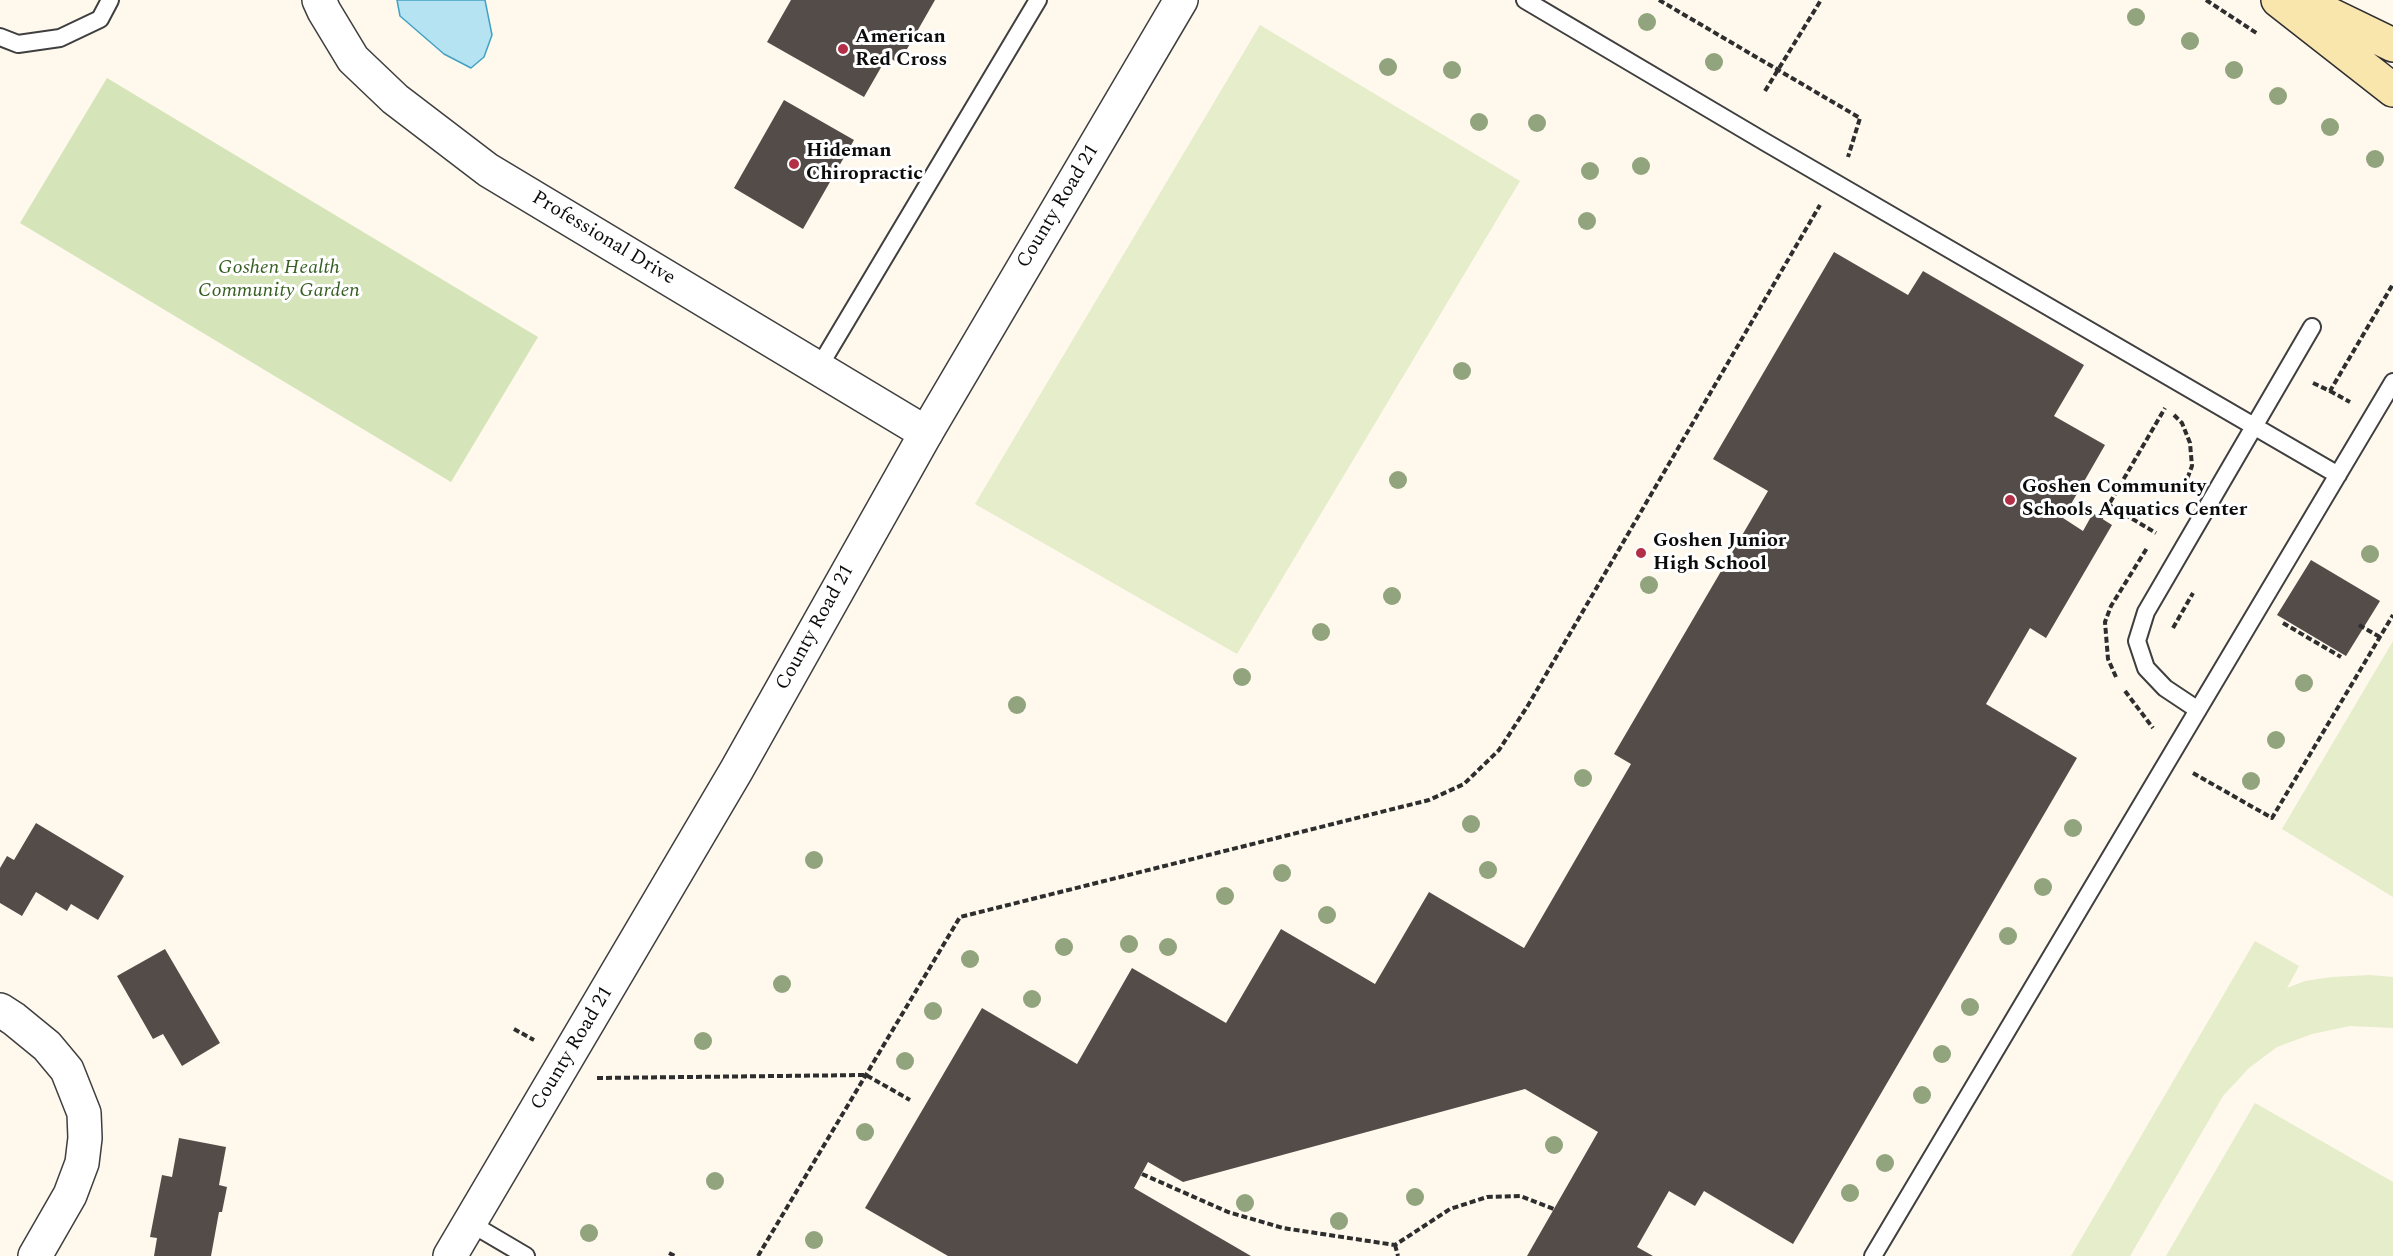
<!DOCTYPE html>
<html>
<head>
<meta charset="utf-8">
<style>
  body { margin:0 }
  canvas { display:block; background:#fef8ed }
</style>
</head>
<body>
<canvas width="2393" height="1256"></canvas>
<script>
const ctx = document.querySelector('canvas').getContext('2d');
ctx.lineJoin = 'round';
function fillPath(path, color) { ctx.fillStyle = color; ctx.fill(path, 'evenodd'); }
const poly = rows => new Path2D(rows.map(r => 'M' + r).join(''));
function stroke(path, color, width, dash) { ctx.strokeStyle = color; ctx.lineWidth = width; ctx.lineCap = dash ? 'butt' : 'round'; ctx.setLineDash(dash || []); ctx.stroke(path); }
function label(font, color, halo, rows, align = 'center') {
  ctx.font = font + ' Spectral,serif'; ctx.lineWidth = 6; ctx.setLineDash([]); ctx.textBaseline = 'middle'; ctx.strokeStyle = halo; ctx.fillStyle = color; for (const [text, x, y, turn = 0] of rows) {
    ctx.save(); ctx.translate(x, y); ctx.rotate((+turn || 0) * Math.PI / 180); ctx.textAlign = isNaN(turn) ? turn : align; if (halo) ctx.strokeText(text, 0, 0); ctx.fillText(text, 0, 0); ctx.restore();
  }
}
fillPath(poly([
  [107,78,538,337,451,482,20,223]
]), '#d6e5b9');
fillPath(poly([
  [1260,25,1520,181,1237,654,975,504],
  [2393,641,2393,897,2282,829],
  [2255,941,2299,966,2287,988,2305,981,2332,977,2370,975,2393,977,2393,1028,2350,1026,2312,1034,2277,1047,2249,1068,2223,1096,2130,1256,2071,1256],
  [2255,1103,2393,1182,2393,1256,2166,1256]
]), '#e6edca');
const water = poly([
  [397,0,485,0,492,35,484,57,471,68,444,54,400,16,397,0]
]);
fillPath(water, '#b5e3f1');
stroke(water, '#42a1c3', 1.5);
fillPath(poly([
  [791,0,935,0,899,63,887,57,864,97,767,42],
  [784,100,854,140,803,229,734,188],
  [1834,252,1908,295,1923,271,2084,365,2054,416,2105,445,2063,518,2083,531,2093,513,2112,525,2046,638,2030,628,1986,704,2077,758,1793,1244,1704,1191,1695,1206,1669,1191,1637,1247,1653,1256,1527,1256,1598,1132,1525,1089,1183,1182,1148,1162,1134,1188,1251,1256,948,1256,865,1208,982,1008,1077,1064,1132,968,1226,1023,1281,929,1375,984,1429,892,1524,948,1631,764,1614,754,1768,491,1713,459],
  [2311,560,2380,601,2346,656,2277,615],
  [36,823,124,876,98,920,71,904,67,911,36,892,22,916,0,903,0,868,7,856,14,860],
  [165,949,220,1043,182,1066,163,1034,153,1039,117,976],
  [179,1138,226,1147,219,1185,227,1187,222,1212,219,1212,211,1256,154,1256,157,1238,150,1237,162,1175,172,1177]
]), '#544c49');
const service = poly([
  [1525,0,1765,142,2338,475],
  [0,37,18,44,60,38,100,19,110,0],
  [819,367,1038,0],
  [2198,710,2165,688,2146,668,2137,641,2146,612,2312,327],
  [470,1223,526,1256],
  [1873,1256,2393,382]
]);
const minor = poly([
  [319,0,324,11,353,59,395,99,488,170,926,433],
  [0,1010,14,1019,47,1046,67,1070,84,1113,85,1138,82,1163,70,1195,35,1256]
]);
const tertiary = poly([
  [450,1256,736,771,926,433,1181,0]
]);
const secondary = poly([
  [2278,0,2393,90],
  [2300,0,2393,45]
]);
stroke(service, '#3f3f3f', 20);
stroke(minor, '#3f3f3f', 36);
stroke(tertiary, '#3f3f3f', 36);
stroke(secondary, '#2e2e2e', 36);
stroke(poly([
  [1659,0,1860,118,1848,157],
  [2206,0,2258,34],
  [1765,91,1821,0],
  [2313,383,2330,391,2393,284],
  [2330,391,2350,402],
  [2174,415,2182,423,2190,443,2192,466,2186,482],
  [2109,505,2156,533],
  [2101,518,2165,408],
  [2283,623,2341,657],
  [2359,625,2380,637],
  [2173,628,2193,593],
  [2116,677,2108,659,2105,622,2111,606,2147,548],
  [2125,691,2153,728],
  [2193,773,2272,818,2393,615],
  [514,1029,534,1040],
  [597,1078,866,1075,910,1100],
  [1142,1174,1228,1212,1283,1228,1395,1245,1450,1209,1487,1197,1520,1196,1554,1209],
  [1395,1245,1398,1256],
  [669,1253,675,1256],
  [758,1256,960,917,1429,800,1464,784,1499,750,1527,707,1820,205]
]), '#2e2e2e', 4, [6, 3]);
stroke(service, '#fff', 16);
stroke(minor, '#fff', 33);
stroke(tertiary, '#fff', 33);
stroke(secondary, '#f9e6ad', 33);
ctx.fillStyle = '#91a47d';
for (const [x, y] of [
  [2136,17],
  [1647,22],
  [2190,41],
  [1714,62],
  [1388,67],
  [1452,70],
  [2234,70],
  [2278,96],
  [1479,122],
  [1537,123],
  [2330,127],
  [2375,159],
  [1641,166],
  [1590,171],
  [1587,221],
  [1462,371],
  [1398,480],
  [2370,554],
  [1649,585],
  [1392,596],
  [1321,632],
  [1242,677],
  [2304,683],
  [1017,705],
  [2276,740],
  [1583,778],
  [2251,781],
  [1471,824],
  [2073,828],
  [814,860],
  [1488,870],
  [1282,873],
  [2043,887],
  [1225,896],
  [1327,915],
  [2008,936],
  [1129,944],
  [1064,947],
  [1168,947],
  [970,959],
  [782,984],
  [1032,999],
  [1970,1007],
  [933,1011],
  [703,1041],
  [1942,1054],
  [905,1061],
  [1922,1095],
  [865,1132],
  [1554,1145],
  [1885,1163],
  [715,1181],
  [1850,1193],
  [1415,1197],
  [1245,1203],
  [1339,1221],
  [589,1233],
  [814,1240]
]) { ctx.beginPath(); ctx.arc(x, y, 9, 0, 2 * Math.PI); ctx.fill(); }
for (const [x, y, r, color] of [
  [843,49,6,"#b22f47"],
  [794,164,6,"#b22f47"],
  [2010,500,6,"#b22f47"],
  [1641,553,6,"#b22f47"]
]) { const dot = new Path2D(); dot.arc(x, y, r, 0, 2 * Math.PI); ctx.fillStyle = color; ctx.fill(dot); stroke(dot, '#fff', 2); }
label('bold 20px', '#0c0c0c', '#fff', [
  ["American",855,38],
  ["Red Cross",855,61],
  ["Hideman",806,152],
  ["Chiropractic",806,175],
  ["Goshen Community",2022,488],
  ["Schools Aquatics Center",2022,511],
  ["Goshen Junior",1653,542],
  ["High School",1653,565]
], 'left');
label('20px', '#0c0c0c', '#fff', [
  ["County Road 21",1059,207,-59],
  ["Professional Drive",603,239,31],
  ["County Road 21",816,628,-61],
  ["County Road 21",573,1049,-59]
]);
label('italic 20px', '#375f22', '#fff', [
  ["Goshen Health",279,269],
  ["Community Garden",279,292]
]);
</script>
</body>
</html>
